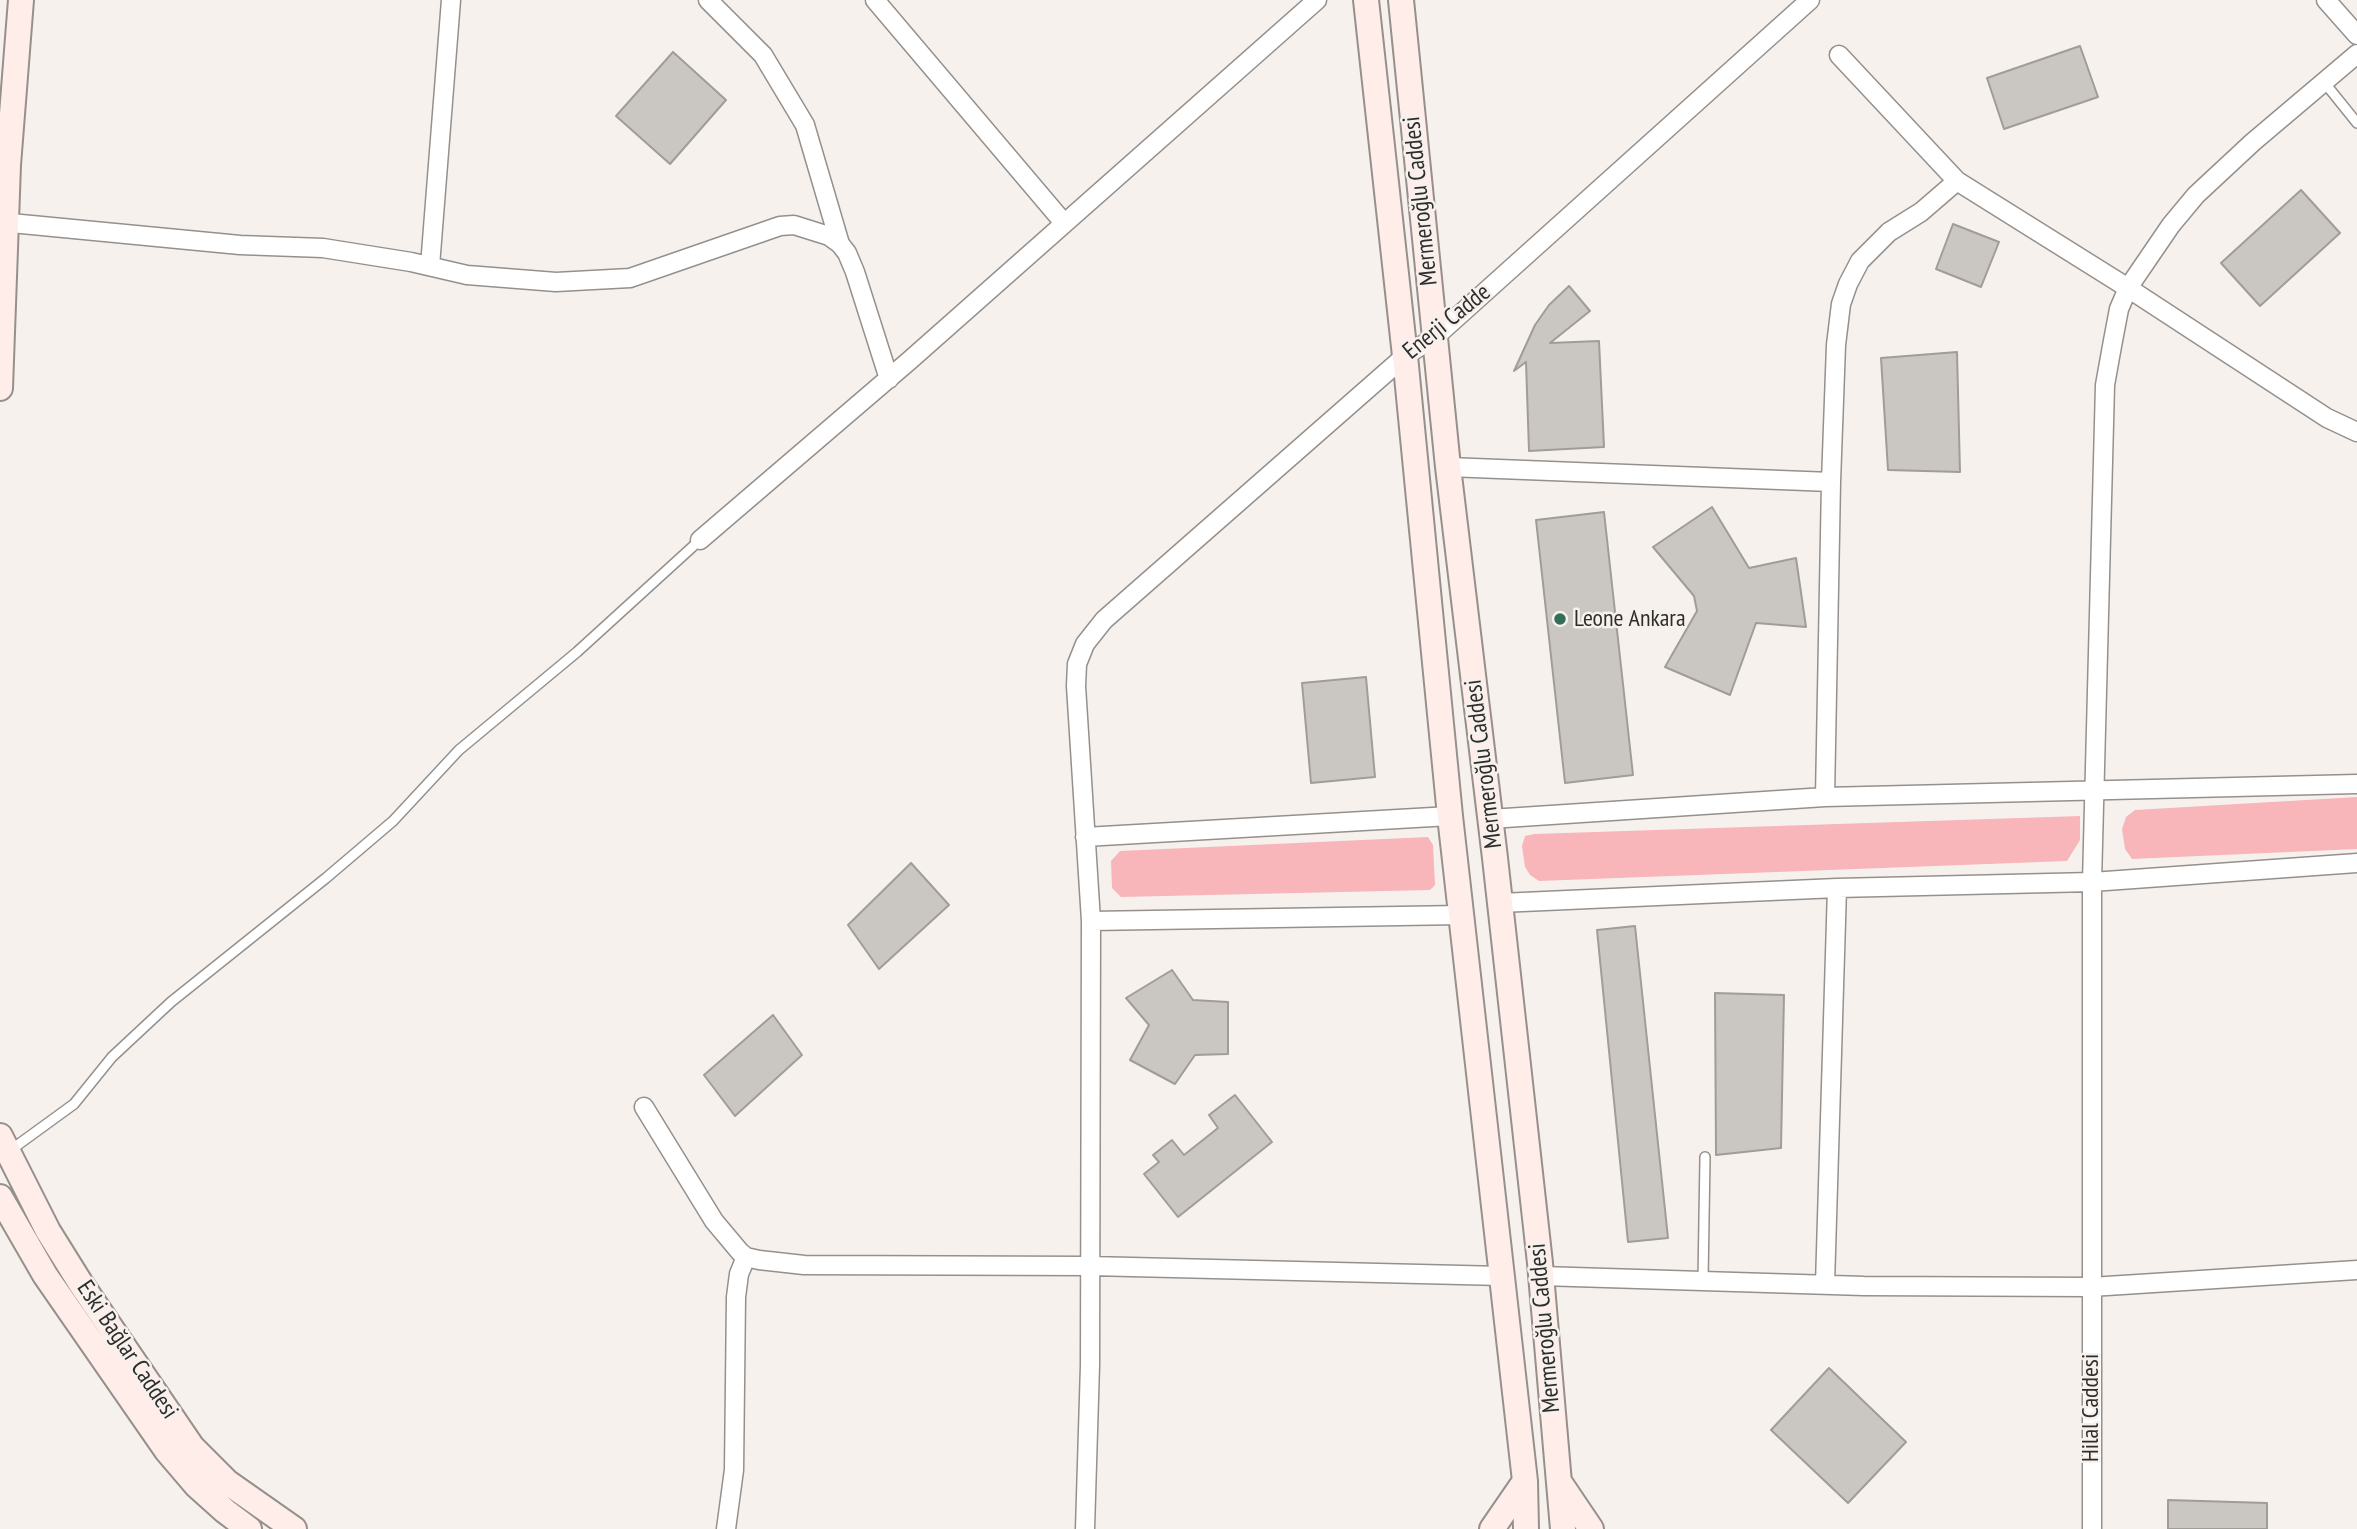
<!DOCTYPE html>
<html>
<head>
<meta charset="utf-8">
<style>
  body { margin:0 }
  canvas { display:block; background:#f7f1ed }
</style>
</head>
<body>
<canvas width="2357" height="1529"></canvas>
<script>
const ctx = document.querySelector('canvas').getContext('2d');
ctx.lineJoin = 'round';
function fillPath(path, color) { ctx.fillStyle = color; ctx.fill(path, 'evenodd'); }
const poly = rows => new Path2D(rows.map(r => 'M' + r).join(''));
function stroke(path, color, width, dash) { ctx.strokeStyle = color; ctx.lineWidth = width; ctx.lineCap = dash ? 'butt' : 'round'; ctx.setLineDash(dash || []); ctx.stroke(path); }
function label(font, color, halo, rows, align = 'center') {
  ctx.font = font + ' "PT Sans Narrow",sans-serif'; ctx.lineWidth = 5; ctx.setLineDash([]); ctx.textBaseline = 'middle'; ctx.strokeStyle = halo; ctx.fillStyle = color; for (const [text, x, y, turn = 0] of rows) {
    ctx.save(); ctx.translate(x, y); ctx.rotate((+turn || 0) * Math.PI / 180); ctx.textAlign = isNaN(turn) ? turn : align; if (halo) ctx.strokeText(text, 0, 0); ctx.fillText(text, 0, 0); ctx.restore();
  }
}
fillPath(poly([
  [2357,797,2357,849,2132,859,2125,849,2122,829,2126,817,2135,810],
  [2080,816,2080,840,2067,861,1539,881,1530,875,1525,867,1522,846,1525,836,1534,834],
  [1428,837,1433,845,1435,885,1430,890,1121,897,1112,888,1111,861,1120,851]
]), '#f8b6bb');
const building = poly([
  [2080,46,2098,97,2004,129,1987,78,2080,46],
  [673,52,726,100,670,164,616,116,673,52],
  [2301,190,2340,233,2260,306,2221,263,2301,190],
  [1953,224,1999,242,1981,287,1936,269,1953,224],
  [1569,286,1590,311,1550,343,1599,341,1604,447,1529,451,1526,362,1514,371,1535,325,1549,305,1569,286],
  [1957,352,1960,472,1888,470,1881,358,1957,352],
  [1712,507,1749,568,1796,558,1806,627,1756,623,1730,695,1665,667,1697,611,1694,596,1653,547,1712,507],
  [1604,512,1633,775,1565,783,1536,520,1604,512],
  [1366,677,1375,777,1311,783,1302,683,1366,677],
  [911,863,949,905,879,969,848,925,911,863],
  [1635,926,1668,1238,1628,1242,1597,930,1635,926],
  [1172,970,1193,1000,1228,1002,1228,1054,1195,1055,1175,1084,1130,1060,1149,1025,1126,998,1172,970],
  [1715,993,1784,995,1781,1148,1716,1155,1715,993],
  [773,1015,802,1055,735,1116,704,1075,773,1015],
  [1235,1095,1272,1142,1178,1217,1144,1174,1159,1162,1153,1155,1172,1140,1184,1155,1218,1128,1209,1115,1235,1095],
  [1829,1368,1906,1442,1848,1503,1771,1430,1829,1368],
  [2168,1500,2267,1503,2267,1529,2168,1529,2168,1500]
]);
fillPath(building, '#cac6c1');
stroke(building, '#a09d98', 2);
const lane = poly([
  [2324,82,2357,123],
  [8,1152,74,1104,112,1057,171,1002,326,878,393,821,459,750,577,652,700,540],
  [1703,1280,1705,1157]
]);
const street = poly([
  [708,0,763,55,805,125,840,244],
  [875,0,1064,223],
  [2326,0,2357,35],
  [1839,55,1957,181,2128,288,2327,418,2357,432],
  [0,222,240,245,323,248,411,262,467,275,556,282,630,278,780,226,794,225,829,236,840,244,847,253,855,272,889,379],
  [430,266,451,0],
  [1448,467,1831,482],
  [700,540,909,361,1317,0],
  [1825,797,1831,482,1836,345,1841,304,1848,284,1860,261,1889,232,1921,212,1957,181],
  [1490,819,1825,797,2357,784],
  [1085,837,1450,816],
  [1500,903,1837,888,2092,882,2357,863],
  [1091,921,1461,915],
  [644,1107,714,1221,740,1252,746,1257,759,1260,804,1265,1090,1266,1502,1276],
  [1541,1276,1864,1286,2091,1287,2357,1270],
  [1825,1284,1837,888],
  [726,1529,734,1470,736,1297,739,1274,746,1257],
  [1085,1529,1090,1365,1091,921,1076,686,1077,664,1085,644,1104,620,1405,356,1435,337,1810,0],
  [2092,1529,2092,882,2105,385,2112,346,2119,309,2128,288,2171,225,2196,195,2253,142,2357,54]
]);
const secondary = poly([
  [1366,0,1405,356,1450,816,1525,1481,1526,1529],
  [1401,0,1448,467,1495,858,1540,1263,1563,1529],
  [0,388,8,165,21,0],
  [0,1136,48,1231,81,1284,192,1447,227,1482,294,1529],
  [0,1197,45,1275,167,1451,196,1485,225,1511,249,1529],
  [1560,1483,1591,1529],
  [1492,1529,1525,1481]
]);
stroke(lane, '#96908c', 12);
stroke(street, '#96908c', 21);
stroke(secondary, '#96908c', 28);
stroke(lane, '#fff', 9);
stroke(street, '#fff', 18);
stroke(secondary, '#feede8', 24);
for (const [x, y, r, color] of [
  [1560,619,7,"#326f5a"]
]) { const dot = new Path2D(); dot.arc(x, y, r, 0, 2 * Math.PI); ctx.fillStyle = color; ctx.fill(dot); stroke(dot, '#f7f1ed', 2.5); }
label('24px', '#2f2d2b', '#f7f1ed', [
  ["Mermeroğlu Caddesi",1421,201,-96],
  ["Enerji Cadde",1447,322,-39],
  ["Mermeroğlu Caddesi",1484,764,-97],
  ["Mermeroğlu Caddesi",1545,1328,-95],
  ["Eski Bağlar Caddesi",127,1350,56],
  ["Hilal Caddesi",2091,1408,-90]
]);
label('24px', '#2f2d2b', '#f7f1ed', [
  ["Leone Ankara",1574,619]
], 'left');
</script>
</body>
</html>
